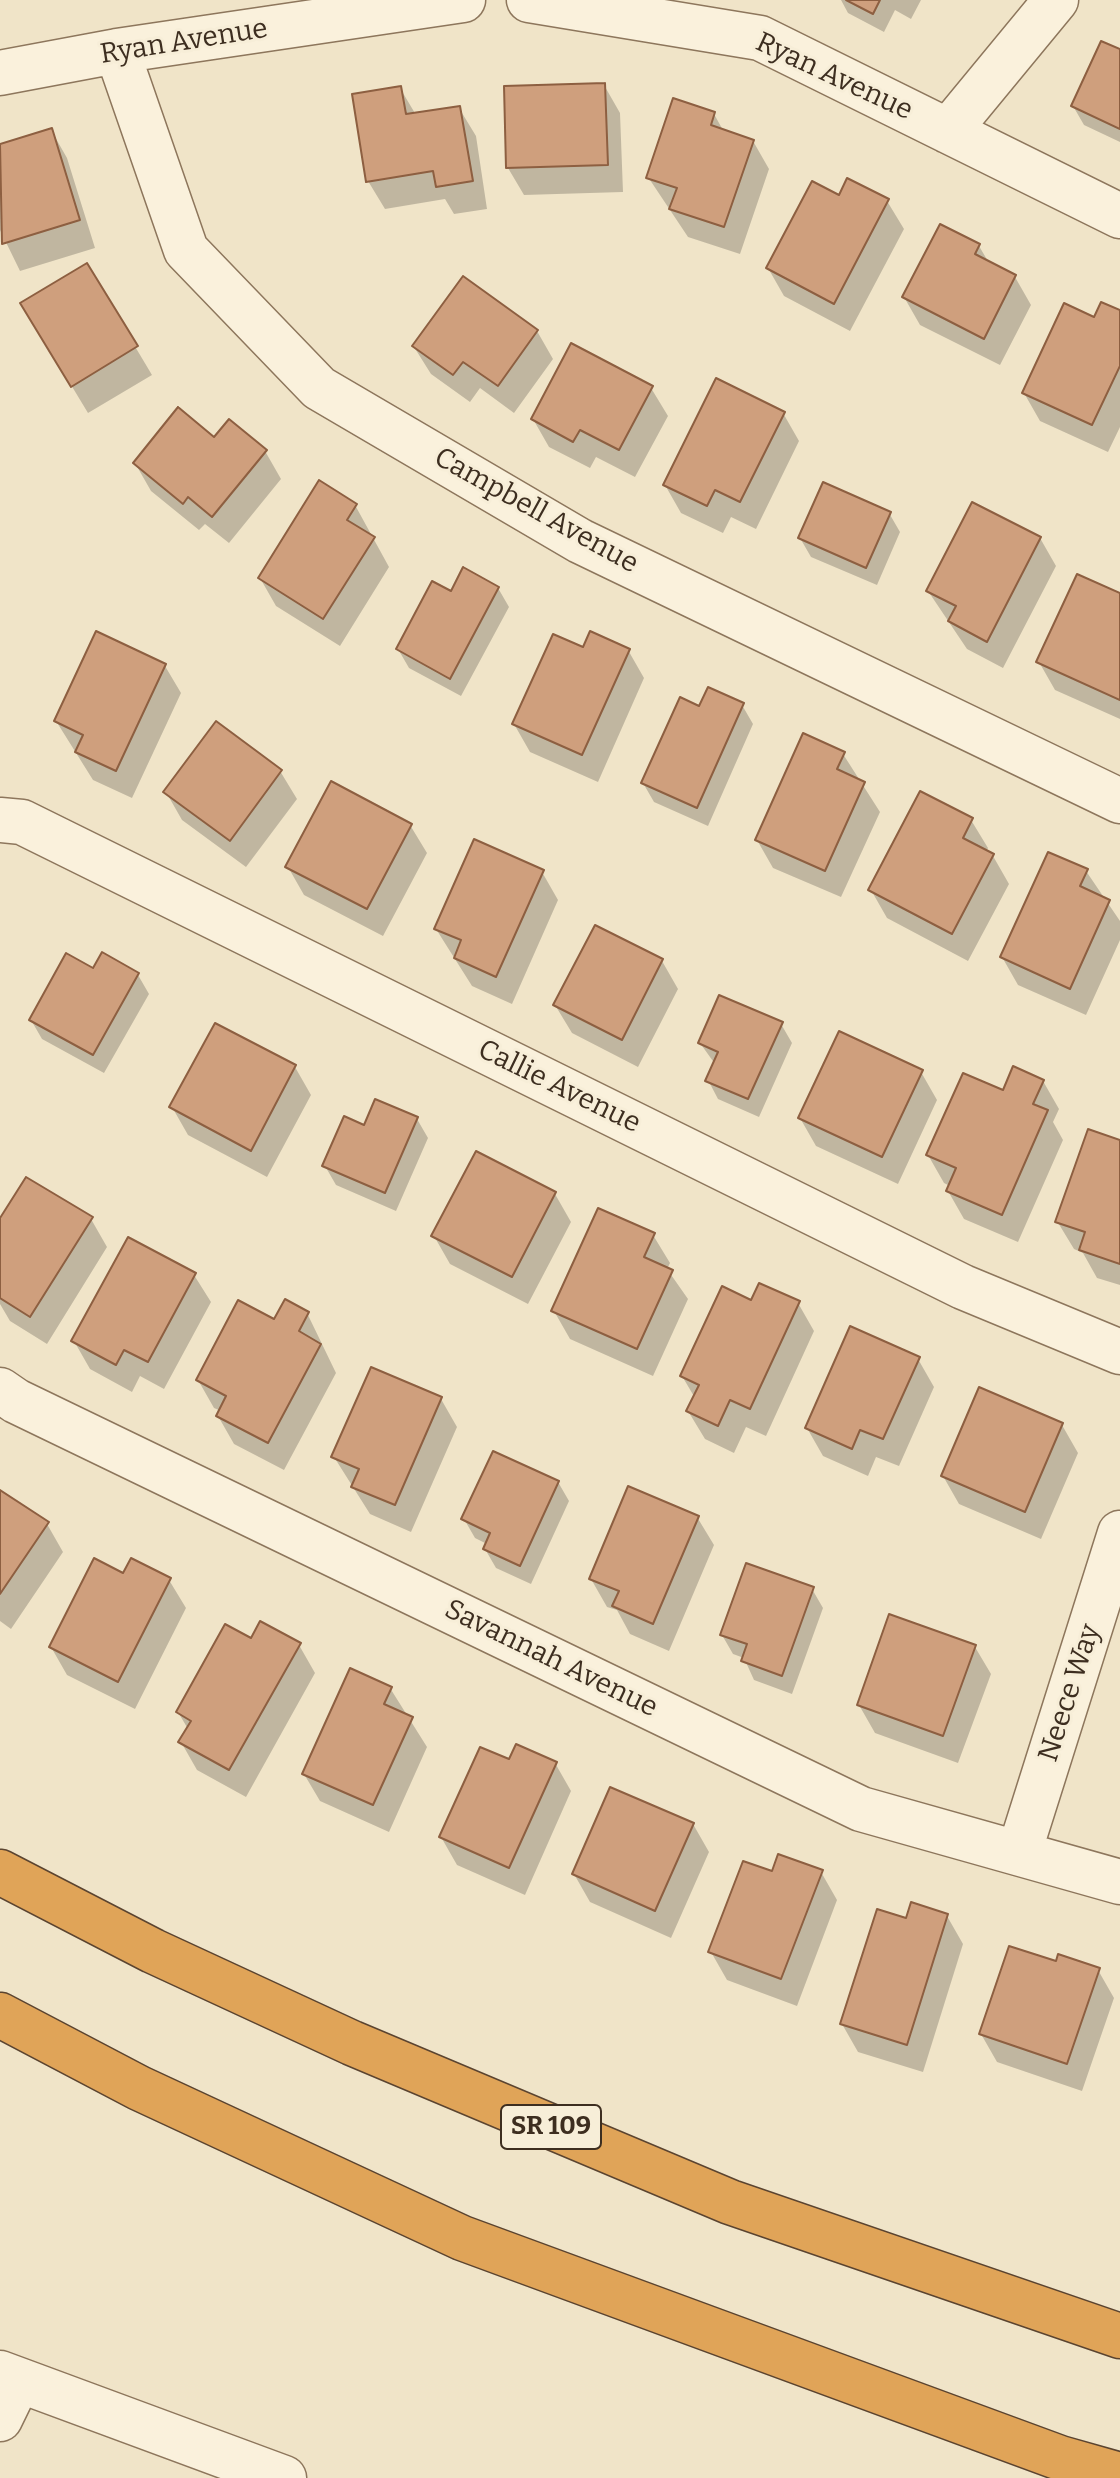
<!DOCTYPE html>
<html>
<head>
<meta charset="utf-8">
<style>
  body { margin:0 }
  canvas { display:block; background:#f0e4c8 }
</style>
</head>
<body>
<canvas width="1120" height="2478"></canvas>
<script>
const ctx = document.querySelector('canvas').getContext('2d');
ctx.lineJoin = 'round';
function fillPath(path, color) { ctx.fillStyle = color; ctx.fill(path, 'evenodd'); }
const poly = rows => new Path2D(rows.map(r => 'M' + r).join(''));
function stroke(path, color, width, dash) { ctx.strokeStyle = color; ctx.lineWidth = width; ctx.lineCap = dash ? 'butt' : 'round'; ctx.setLineDash(dash || []); ctx.stroke(path); }
function label(font, color, halo, rows, align = 'center') {
  ctx.font = font + ' Bitter,serif'; ctx.lineWidth = 6; ctx.setLineDash([]); ctx.textBaseline = 'middle'; ctx.strokeStyle = halo; ctx.fillStyle = color; for (const [text, x, y, turn = 0] of rows) {
    ctx.save(); ctx.translate(x, y); ctx.rotate((+turn || 0) * Math.PI / 180); ctx.textAlign = isNaN(turn) ? turn : align; if (halo) ctx.strokeText(text, 0, 0); ctx.fillText(text, 0, 0); ctx.restore();
  }
}
fillPath(poly([
  [841,0,921,0,911,19,895,10,884,32,848,13],
  [1120,52,1120,142,1084,125,1073,106],
  [604,85,620,113,623,192,524,195,508,168],
  [400,88,416,115,459,108,476,136,487,209,454,214,445,199,385,209,368,181],
  [714,114,724,132,753,141,769,169,740,254,688,237,648,177],
  [51,130,67,158,95,248,20,271,0,230,0,146],
  [839,198,887,201,904,229,850,331,784,296,768,268],
  [979,246,989,263,1015,277,1031,305,1000,365,920,325,904,297],
  [87,266,152,375,88,413,39,332],
  [1120,313,1120,427,1108,452,1040,421,1024,393,1095,320],
  [537,331,553,359,514,413,480,388,470,402,431,374,414,347],
  [651,388,668,416,635,477,596,457,590,468,549,447,533,419],
  [783,413,799,441,756,529,731,517,723,533,681,513,665,485],
  [215,440,265,451,281,479,229,543,205,524,199,530,151,491,135,463],
  [355,505,389,567,340,646,276,606,260,578],
  [889,513,900,532,877,585,811,557,800,538],
  [1040,538,1056,566,1003,668,967,649,928,591],
  [498,588,509,607,461,696,409,668,398,649,452,593],
  [1120,595,1120,719,1055,690,1039,662],
  [584,649,628,650,644,678,598,782,530,752,514,724],
  [165,666,181,693,132,798,93,780,56,721],
  [742,705,753,724,708,826,654,802,643,783],
  [843,754,880,812,841,897,773,868,757,840],
  [280,771,297,799,246,867,182,820,166,792],
  [971,820,988,848,986,852,993,856,1009,884,968,961,887,918,871,890],
  [410,825,427,853,383,936,304,895,288,867],
  [1086,871,1120,921,1120,940,1086,1015,1018,985,1002,957],
  [542,872,558,900,512,1004,472,986,436,929],
  [662,961,678,989,638,1067,572,1033,555,1005],
  [94,971,138,975,149,994,104,1073,42,1039,31,1020],
  [781,1024,792,1043,759,1117,718,1099,708,1080,715,1064,700,1043],
  [295,1067,311,1095,267,1177,188,1135,172,1107],
  [921,1072,937,1100,898,1184,816,1146,800,1118],
  [1043,1081,1059,1109,1053,1122,1063,1140,1018,1242,964,1219,948,1191,950,1186,944,1183,928,1155,1004,1093],
  [417,1119,428,1138,396,1211,336,1185,325,1166,365,1127],
  [1120,1142,1120,1285,1097,1278,1083,1253,1074,1249,1057,1221],
  [555,1194,571,1222,528,1304,450,1264,434,1236],
  [91,1219,107,1247,47,1344,10,1321,0,1304,0,1222],
  [653,1235,670,1263,667,1269,688,1299,653,1376,570,1339,554,1311],
  [194,1275,211,1302,164,1389,140,1376,132,1392,90,1369,74,1341],
  [752,1302,798,1303,814,1331,766,1436,746,1427,734,1453,705,1439,688,1411,695,1398,682,1376],
  [307,1313,336,1373,284,1470,234,1444,218,1416,221,1411,214,1408,198,1380,275,1321],
  [918,1359,934,1387,899,1466,876,1457,868,1476,823,1456,807,1428],
  [441,1399,457,1427,411,1532,370,1514,334,1457],
  [1062,1425,1078,1453,1041,1539,959,1504,943,1476],
  [558,1482,569,1501,531,1584,496,1568,485,1549,487,1544,475,1538,464,1519],
  [0,1492,47,1524,63,1552,11,1629,0,1621],
  [697,1517,714,1545,669,1651,630,1634,617,1610,607,1607,591,1579],
  [169,1580,186,1608,135,1709,67,1675,51,1647],
  [812,1589,823,1608,792,1694,754,1680,744,1658,733,1654,722,1635],
  [252,1641,299,1645,315,1673,246,1797,197,1770,181,1742,188,1729,178,1712],
  [975,1647,991,1674,958,1763,875,1733,859,1705],
  [390,1688,427,1747,389,1832,320,1801,304,1774],
  [509,1762,555,1763,571,1791,525,1895,457,1865,441,1837],
  [693,1824,709,1852,671,1938,590,1902,574,1874],
  [821,1872,837,1900,797,2006,727,1980,711,1952,773,1873],
  [947,1916,963,1944,923,2072,858,2052,842,2024,907,1921],
  [1057,1964,1098,1970,1114,1998,1082,2091,997,2062,981,2034]
]), '#0003');
const building = poly([
  [846,0,880,0,873,14,846,0],
  [1101,41,1120,49,1120,129,1071,106,1101,41],
  [605,83,608,165,506,168,504,86,605,83],
  [401,86,406,114,460,106,473,181,436,187,433,171,366,182,352,94,401,86],
  [673,98,715,112,711,125,754,140,724,227,669,209,677,188,646,178,673,98],
  [52,128,80,220,2,244,0,144,52,128],
  [847,178,889,199,834,304,766,268,812,181,839,195,847,178],
  [940,224,980,244,975,254,1016,275,984,339,902,297,940,224],
  [87,263,138,346,71,387,20,303,87,263],
  [463,276,538,330,498,386,463,362,453,375,412,346,463,276],
  [1101,302,1120,310,1120,366,1092,425,1022,393,1064,303,1094,317,1101,302],
  [571,343,653,386,619,450,580,430,573,442,531,419,571,343],
  [716,378,785,412,740,502,715,490,707,506,663,485,716,378],
  [178,407,214,437,229,419,267,450,212,517,188,497,183,504,133,463,178,407],
  [319,480,357,504,347,520,375,537,323,619,258,578,319,480],
  [823,482,891,512,866,568,798,538,823,482],
  [972,502,1041,537,987,642,948,621,956,606,926,591,972,502],
  [463,567,499,587,450,679,396,649,432,581,451,591,463,567],
  [1077,574,1120,593,1120,700,1036,662,1077,574],
  [96,631,166,664,116,771,75,752,83,735,54,721,96,631],
  [590,631,630,649,582,755,512,724,553,634,583,647,590,631],
  [708,687,744,703,697,808,641,783,680,697,699,706,708,687],
  [216,721,282,770,230,841,163,792,216,721],
  [803,733,845,752,837,769,865,782,825,871,755,840,803,733],
  [331,781,412,824,367,909,285,867,331,781],
  [920,791,973,818,963,838,994,854,952,934,868,890,920,791],
  [474,839,544,870,496,977,454,958,461,940,434,929,474,839],
  [1048,852,1088,869,1080,886,1110,900,1070,989,1000,957,1048,852],
  [595,925,663,959,622,1040,553,1005,595,925],
  [102,952,139,973,93,1055,29,1020,66,953,93,968,102,952],
  [719,995,783,1022,748,1099,705,1081,718,1052,698,1043,719,995],
  [215,1023,296,1065,251,1151,169,1107,215,1023],
  [839,1031,923,1070,882,1157,798,1118,839,1031],
  [1013,1066,1044,1080,1033,1104,1048,1110,1002,1215,946,1191,956,1168,926,1155,963,1073,1003,1090,1013,1066],
  [375,1099,418,1117,385,1193,322,1166,344,1116,364,1125,375,1099],
  [1088,1129,1120,1140,1120,1264,1079,1250,1085,1232,1055,1222,1088,1129],
  [476,1151,556,1192,512,1277,431,1236,476,1151],
  [26,1177,93,1217,30,1317,0,1298,0,1218,26,1177],
  [598,1208,655,1233,644,1257,673,1270,637,1349,551,1311,598,1208],
  [128,1237,196,1273,148,1362,124,1350,116,1365,71,1341,128,1237],
  [759,1283,800,1301,750,1409,730,1400,718,1426,686,1411,699,1385,680,1376,722,1286,751,1300,759,1283],
  [285,1299,309,1312,299,1331,321,1344,268,1443,216,1416,226,1396,196,1380,238,1300,274,1319,285,1299],
  [850,1326,920,1357,883,1439,860,1430,852,1449,805,1428,850,1326],
  [371,1367,442,1397,395,1505,351,1487,359,1469,331,1457,371,1367],
  [979,1387,1063,1423,1025,1512,941,1476,979,1387],
  [493,1451,559,1481,520,1566,483,1549,490,1533,461,1519,493,1451],
  [628,1486,699,1516,653,1624,612,1606,619,1591,589,1579,628,1486],
  [0,1490,49,1522,0,1594,0,1490],
  [94,1558,123,1573,131,1558,171,1578,118,1682,49,1647,94,1558],
  [746,1563,814,1587,782,1676,741,1661,747,1644,720,1635,746,1563],
  [889,1614,976,1645,943,1736,857,1705,889,1614],
  [260,1621,301,1643,229,1770,178,1742,191,1721,176,1712,225,1624,251,1638,260,1621],
  [350,1668,392,1687,384,1704,413,1717,373,1805,302,1774,350,1668],
  [516,1744,557,1762,509,1868,439,1837,480,1747,509,1759,516,1744],
  [610,1787,694,1823,655,1911,572,1874,610,1787],
  [778,1854,823,1870,781,1979,708,1952,743,1861,772,1871,778,1854],
  [911,1902,948,1914,907,2045,840,2024,877,1909,906,1918,911,1902],
  [1009,1946,1056,1961,1058,1954,1100,1968,1067,2064,979,2034,1009,1946]
]);
fillPath(building, '#cf9f7d');
stroke(building, '#8d5f41', 2);
const minor = poly([
  [529,0,760,38,1120,216],
  [117,51,186,250,319,388,580,541,1120,801],
  [0,73,117,51,463,0],
  [948,131,1056,0],
  [0,820,22,822,963,1287,1120,1352],
  [0,1390,16,1401,861,1809,1120,1882],
  [1019,1853,1120,1533],
  [0,2373,284,2478],
  [0,2419,18,2382]
]);
const highway = poly([
  [0,1872,153,1951,352,2043,730,2202,1120,2336],
  [0,2015,139,2088,462,2238,1060,2458,1120,2475]
]);
stroke(minor, '#8d765c', 47);
stroke(highway, '#5b4430', 47);
stroke(minor, '#faf1dc', 44);
stroke(highway, '#e0a458', 44);
for (const [x, y, w] of [
  [551,2127,100]
]) { const box = new Path2D(); box.roundRect(x - w / 2, y - 22, w, 44, 6); ctx.fillStyle = '#f7eed8'; ctx.fill(box); stroke(box, '#3d2e20', 2); }
label('bold 26px', '#3d2e20', null, [
  ["SR 109",551,2127]
]);
label('28px', '#3d2e20', '#f7eed8', [
  ["Ryan Avenue",184,42,-9],
  ["Ryan Avenue",834,77,25],
  ["Campbell Avenue",536,511,29],
  ["Callie Avenue",559,1087,26],
  ["Savannah Avenue",551,1659,26],
  ["Neece Way",1070,1693,-72]
]);
</script>
</body>
</html>
